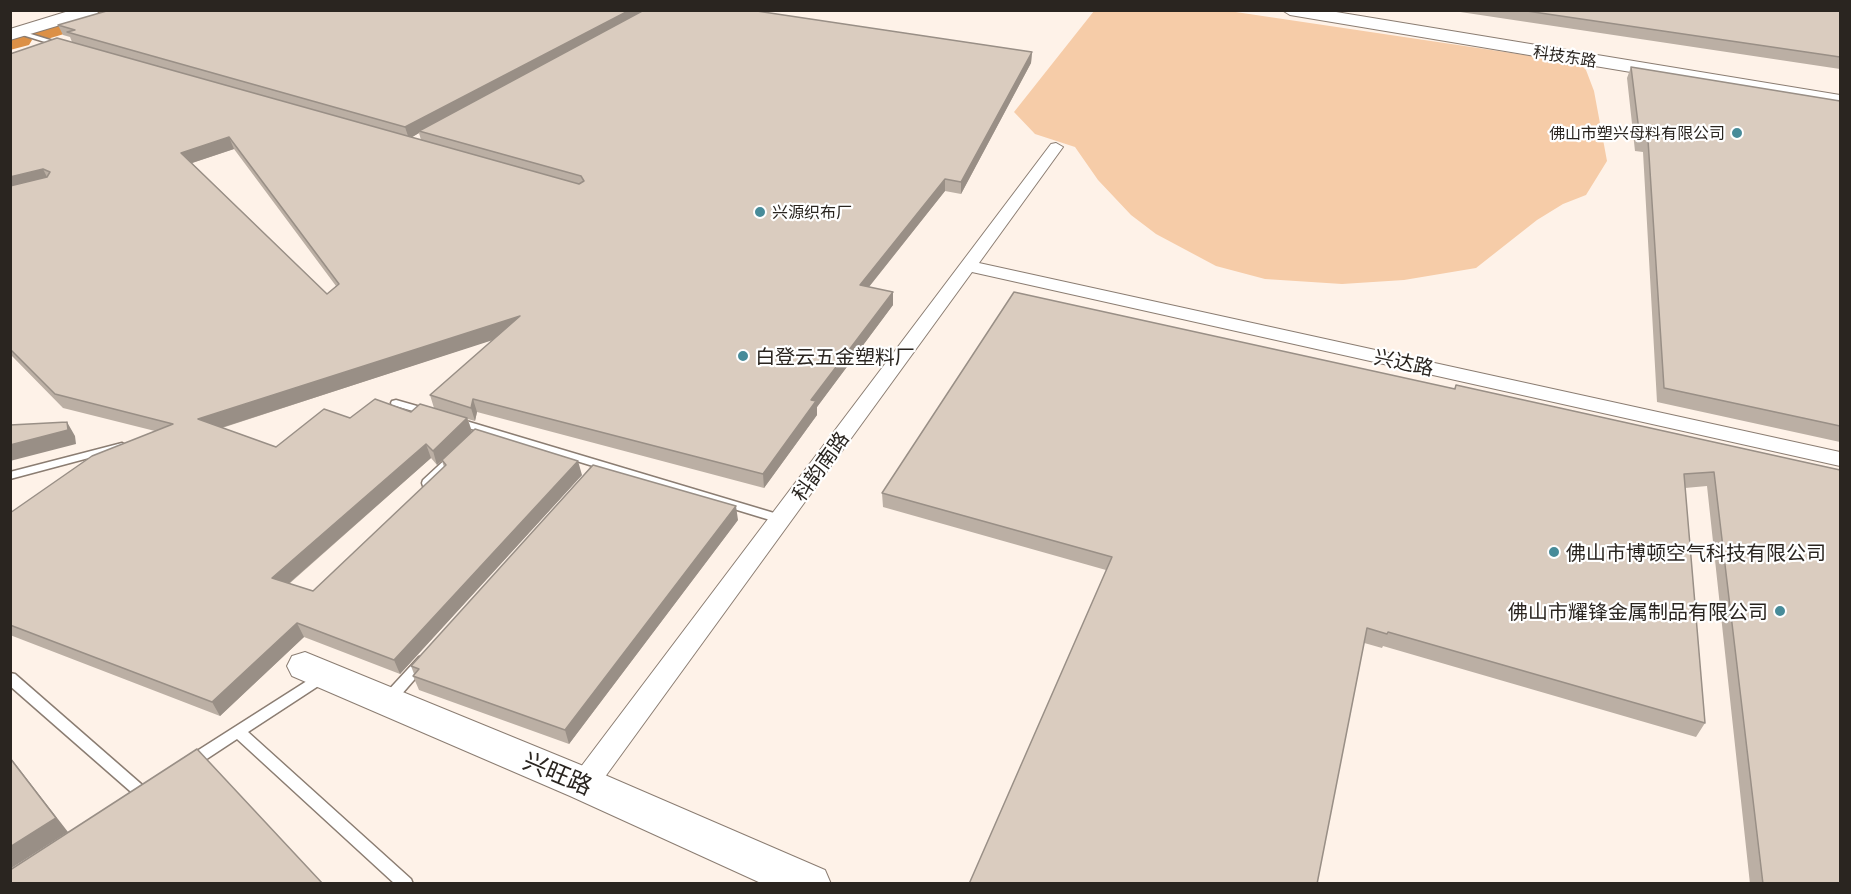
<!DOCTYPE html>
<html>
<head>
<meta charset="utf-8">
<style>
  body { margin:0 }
  #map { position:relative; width:1851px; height:894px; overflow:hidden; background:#fef2e8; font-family:Georgia,serif }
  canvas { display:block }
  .frame { position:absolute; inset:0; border:12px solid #2a2520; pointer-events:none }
</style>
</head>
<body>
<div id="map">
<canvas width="1851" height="894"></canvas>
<div class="frame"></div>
</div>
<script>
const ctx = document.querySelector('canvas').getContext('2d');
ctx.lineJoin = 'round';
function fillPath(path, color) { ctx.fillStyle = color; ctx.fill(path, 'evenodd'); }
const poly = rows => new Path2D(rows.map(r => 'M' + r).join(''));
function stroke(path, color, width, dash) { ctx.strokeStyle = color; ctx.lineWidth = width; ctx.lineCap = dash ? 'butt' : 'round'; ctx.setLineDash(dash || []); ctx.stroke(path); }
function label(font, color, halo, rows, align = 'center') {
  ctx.font = font + ' Georgia,"Noto Sans SC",serif'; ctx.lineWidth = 4.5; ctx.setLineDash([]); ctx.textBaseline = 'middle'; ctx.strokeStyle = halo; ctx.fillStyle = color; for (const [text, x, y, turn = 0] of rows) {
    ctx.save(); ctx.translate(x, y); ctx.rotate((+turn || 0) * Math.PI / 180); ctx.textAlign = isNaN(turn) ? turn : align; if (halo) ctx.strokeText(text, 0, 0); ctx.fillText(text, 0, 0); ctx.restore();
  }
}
fillPath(poly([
  [1094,11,1229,11,1579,63,1586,70,1594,91,1607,161,1586,195,1563,204,1537,220,1476,268,1404,280,1342,284,1265,279,1216,266,1156,234,1131,215,1098,180,1075,147,1035,134,1014,112]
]), '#f6cca8');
fillPath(poly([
  [93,10,130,10,127,15,44,40,36,38,32,33,36,28,93,10],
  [20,33,29,35,32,40,29,45,10,50,10,35,20,33]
]), '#dc9046');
const lane = poly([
  [18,30,63,44,64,45,61,47,16,33,15,32,18,30],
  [396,400,431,410,432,412,427,415,392,405,391,403,392,401,396,400],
  [456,418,784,516,786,519,784,522,780,523,602,469,594,479,586,479,585,476,593,466,452,423,451,421,452,419,456,418],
  [122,443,127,446,126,448,10,479,10,472,122,443],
  [454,454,459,457,458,459,431,486,423,486,422,483,423,480,450,455,454,454],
  [423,656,427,657,429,661,427,665,394,703,389,704,384,703,382,699,384,695,419,657,423,656],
  [321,672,326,673,327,677,326,681,248,732,411,879,413,884,395,884,237,739,196,766,191,768,186,766,184,762,186,758,321,672],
  [10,673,15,674,148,790,150,794,148,798,143,800,138,798,10,686,10,673]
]);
const street = poly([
  [1056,143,1063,147,979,263,1840,452,1840,466,972,272,594,792,584,796,574,792,570,784,574,776,1051,144,1056,143]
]);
const secondary = poly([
  [72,10,99,10,97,14,10,40,10,29,72,10],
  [1282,10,1324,10,1840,95,1840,107,1290,15,1282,10],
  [305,652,598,772,825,870,831,884,763,884,570,796,292,676,287,666,292,656,305,652]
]);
stroke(lane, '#8b7d72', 3);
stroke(street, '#8b7d72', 2);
stroke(secondary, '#8b7d72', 2);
fillPath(lane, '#fff');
fillPath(street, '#fff');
fillPath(secondary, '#fff');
fillPath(poly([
  [1447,10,1840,10,1840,69],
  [58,25,1032,52,1031,63,961,194,945,191,869,287,893,305,817,407,817,415,764,488,477,412,475,421,468,419,472,432,582,475,400,674,304,637,220,716,10,635,10,513,155,431,63,408,10,354,10,54,72,42,70,37,63,35],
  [419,133,421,140,412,137],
  [234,149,336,286,327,294,192,163],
  [494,339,430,395,434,408,411,412,350,418,276,447,222,428],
  [431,458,437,465,442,461,444,467,313,591,289,584],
  [1631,67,1840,101,1840,442,1657,402,1643,152,1635,151,1627,78],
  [1456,385,1840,470,1840,884,1750,884,1707,486,1685,488,1705,723,1696,737,1383,646,1382,648,883,507,882,493,1454,389],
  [738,520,569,744,419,690,413,676,414,674,411,666]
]), '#bbafa4');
fillPath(poly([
  [630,10,651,10,419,131,419,133,409,139,405,127],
  [1032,52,1031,63,961,194,961,182],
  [229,137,234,149,186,165,181,153],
  [43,169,49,181,10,191,10,177],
  [945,179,945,191,860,298,860,285],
  [893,292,893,305,817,407,817,415,764,488,763,474,811,400],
  [520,316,524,330,205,433,198,419],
  [473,399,477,412,475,421,471,408],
  [467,418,472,432,437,465,433,451],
  [67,422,75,436,76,444,10,461,10,445],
  [426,444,431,458,279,592,272,578],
  [578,461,582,475,400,674,394,660],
  [736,506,738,520,569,744,565,730],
  [297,623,304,637,220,716,212,702],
  [10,757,68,832,10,869]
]), '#998f86');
const building = poly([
  [110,10,630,10,405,127,67,32,75,30,58,25,110,10],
  [644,10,750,10,1032,52,961,182,945,179,860,285,893,292,811,400,816,401,763,474,473,399,471,408,430,395,520,316,198,419,276,447,324,409,350,418,375,399,411,412,420,404,467,418,433,451,426,444,272,578,313,591,446,465,442,460,475,429,578,461,394,660,297,623,212,702,10,625,10,513,92,456,173,424,55,394,10,349,10,186,47,177,50,172,43,169,10,177,10,54,57,38,579,184,584,181,581,176,419,131,644,10],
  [229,137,339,284,327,294,181,153,229,137],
  [1520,10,1840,10,1840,57,1520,10],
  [1631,67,1840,101,1840,426,1664,388,1648,140,1640,139,1631,67],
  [1014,292,1455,389,1456,385,1840,470,1840,884,1763,884,1714,472,1684,474,1705,723,1388,632,1387,634,1367,628,1317,884,969,884,1112,557,882,493,1014,292],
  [67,422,68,430,10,445,10,425,67,422],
  [593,465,736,506,565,730,413,676,419,669,411,666,593,465],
  [197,749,323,884,10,884,10,870,197,749],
  [10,758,56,818,10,847,10,758]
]);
fillPath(building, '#daccbf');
stroke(building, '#998f86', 1.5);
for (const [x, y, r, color] of [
  [1737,133,6,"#478b99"],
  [760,212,6,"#478b99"],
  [743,356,6,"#478b99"],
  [1554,552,6,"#478b99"],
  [1780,611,6,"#478b99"]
]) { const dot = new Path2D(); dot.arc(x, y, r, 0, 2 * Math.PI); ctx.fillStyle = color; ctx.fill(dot); stroke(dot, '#fff', 2); }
label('16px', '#2a2520', '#fff', [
  ["科技东路",1565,56,9]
]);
label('16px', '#2a2520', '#fff', [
  ["佛山市塑兴母料有限公司",1725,133],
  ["兴源织布厂",772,212,"left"]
], 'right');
label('20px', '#2a2520', '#fff', [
  ["白登云五金塑料厂",755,356],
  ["佛山市博顿空气科技有限公司",1566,552],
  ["佛山市耀锋金属制品有限公司",1768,611,"right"]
], 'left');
label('20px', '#2a2520', '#fff', [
  ["兴达路",1404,362,12],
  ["科韵南路",820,466,-54]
]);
label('24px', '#2a2520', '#fff', [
  ["兴旺路",558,773,23]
]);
</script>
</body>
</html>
